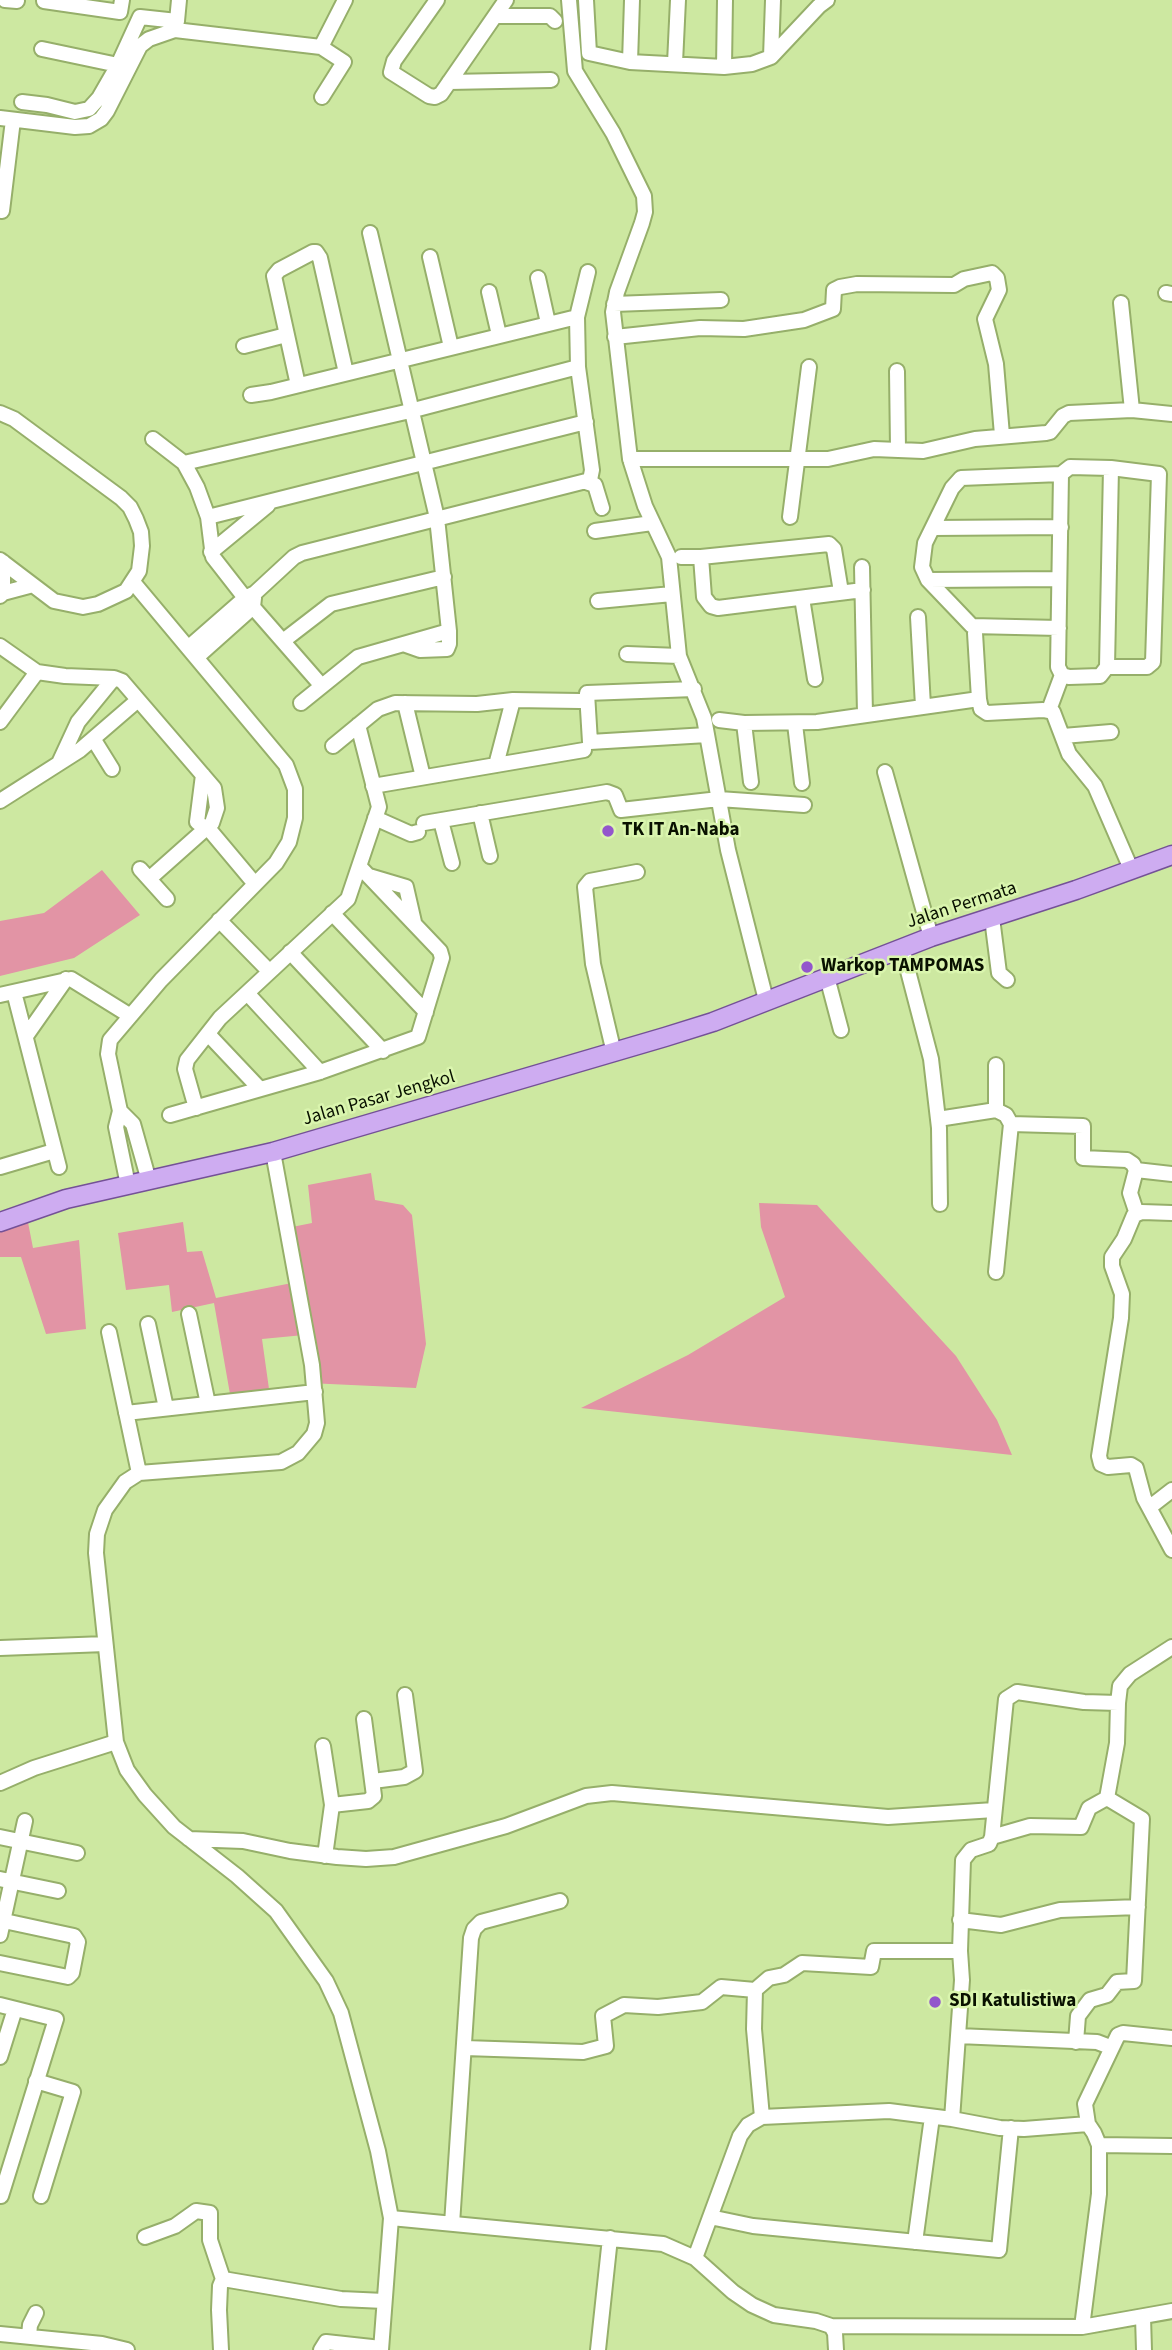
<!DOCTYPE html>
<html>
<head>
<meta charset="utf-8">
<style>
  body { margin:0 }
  canvas { display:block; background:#cde8a1 }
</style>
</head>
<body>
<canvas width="1172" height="2350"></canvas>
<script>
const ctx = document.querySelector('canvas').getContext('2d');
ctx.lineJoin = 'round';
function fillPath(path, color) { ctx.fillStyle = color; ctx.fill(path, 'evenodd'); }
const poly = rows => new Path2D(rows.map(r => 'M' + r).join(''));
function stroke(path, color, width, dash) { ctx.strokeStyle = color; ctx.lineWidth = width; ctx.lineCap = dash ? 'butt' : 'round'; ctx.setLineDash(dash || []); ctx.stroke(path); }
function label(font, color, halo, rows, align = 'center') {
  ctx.font = font + ' "Source Sans 3",sans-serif'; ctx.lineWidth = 5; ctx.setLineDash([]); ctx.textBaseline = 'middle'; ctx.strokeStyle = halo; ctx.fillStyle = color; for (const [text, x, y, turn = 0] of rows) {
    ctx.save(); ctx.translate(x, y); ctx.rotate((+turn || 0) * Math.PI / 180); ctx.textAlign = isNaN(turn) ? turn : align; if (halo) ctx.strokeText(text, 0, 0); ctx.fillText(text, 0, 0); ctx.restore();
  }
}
fillPath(poly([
  [102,870,140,915,74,958,0,976,0,921,44,913],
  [371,1173,375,1200,403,1205,412,1215,426,1344,416,1388,308,1383,304,1335,262,1339,269,1389,230,1394,214,1303,172,1312,169,1285,126,1290,118,1233,183,1222,187,1252,202,1251,216,1298,297,1282,287,1228,312,1223,308,1185],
  [759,1203,817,1205,956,1356,997,1420,1012,1455,581,1408,688,1355,785,1297,761,1227],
  [26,1212,33,1248,79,1240,86,1329,46,1334,21,1257,0,1257,0,1221]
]), '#e294a5');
const minor = poly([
  [5,0,17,1],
  [437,0,394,61,391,72,429,96,435,97,441,94,506,0],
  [569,0,575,71,613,133,644,196,645,212,642,223,617,292,613,312,630,459,645,506,669,557,679,656,704,718,728,850,766,1000],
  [586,0,589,53,630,62,724,67,752,64,771,57,819,6,827,0],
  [44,1,120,12,122,0],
  [496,16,550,16,555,21],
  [177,21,179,0],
  [321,47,345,0],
  [42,49,118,65],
  [771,57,773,0],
  [630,62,632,0],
  [675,63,678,0],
  [724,67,725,0],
  [449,82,551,80],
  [22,102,47,105,75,112,89,109,99,98,118,65,140,17,177,21,175,30],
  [0,118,75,127,89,126,101,119,107,111,140,46,149,39,175,30,321,47,344,62,322,97],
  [2,211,13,120],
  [370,233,437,518,449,631,449,644,447,649,420,650,403,644],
  [430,257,451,347],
  [538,278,548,323],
  [489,292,499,335],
  [1166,293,1172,294],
  [1121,303,1132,410],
  [614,304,721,300],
  [615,337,700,328,744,329,804,320,833,309,834,290,840,287,857,284,954,285,964,279,992,273,997,278,999,290,985,319,996,364,1002,435],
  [244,346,286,335],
  [897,371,898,449],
  [298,385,274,276,279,270,313,252,316,252,320,258,346,373],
  [251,395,271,392,577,317],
  [0,413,14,419,121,498,130,507,136,519,141,532,142,546,139,571,126,591,98,604,83,607,54,601,0,560],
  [153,439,184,463,197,487,208,517,213,557,245,598,321,685],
  [630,459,828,459,874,449,923,451,975,439,1046,433,1050,432,1063,416,1069,413,1132,410,1172,414],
  [184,463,410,411,578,367],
  [1061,474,1058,667,1062,675,1069,677,1100,676,1107,667,1111,468],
  [586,482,595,485,602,508],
  [208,517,586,422],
  [790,517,809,367],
  [933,528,1061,527],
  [595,531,652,523],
  [211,552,268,505],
  [681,557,701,557],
  [862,567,865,714],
  [928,580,1059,579],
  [841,592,834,549,829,544,701,557,704,597,711,606,718,608,863,590],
  [3,593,33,585],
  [0,596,3,593,3,562],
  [802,598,815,679],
  [598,601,672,594],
  [918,617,923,706],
  [1059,628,972,626,928,580,922,567,925,543,952,488,961,478,1061,474,1070,467,1111,468,1159,474,1153,662,1147,667,1107,667],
  [975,633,979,699,981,709,987,713,1043,710,1053,712,1069,754,1095,786,1131,869],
  [283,641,331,604,444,577],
  [0,646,37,672,65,676,114,678,122,681,214,788,217,808,212,823,149,879],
  [189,647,245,598,255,593,294,557,302,553,590,480,592,470,578,367,577,317,588,272],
  [627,654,679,656],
  [197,657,253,607,254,598],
  [694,689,587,693,590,742,707,735],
  [301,703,358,657,449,631],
  [405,703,423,777],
  [1049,710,1062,675],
  [719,720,744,723,817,722,979,699],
  [0,722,37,672],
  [744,723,751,782],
  [795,724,802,783],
  [1063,736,1111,732],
  [94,740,112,769],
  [333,746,378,709,395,703,477,704,513,700,580,701],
  [59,763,78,722,114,678],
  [496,765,513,700],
  [885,772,931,937],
  [203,775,197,822,206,829],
  [373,786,584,750],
  [0,801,80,750,138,700],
  [480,813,490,856],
  [375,818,411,834,418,832],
  [441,821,452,863],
  [424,823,607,792,615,795,621,810,719,799,804,805],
  [208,828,255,884],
  [140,869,167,899],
  [369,876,406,887,414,922],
  [332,913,426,1012],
  [992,918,999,973,1007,980],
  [219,920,269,971],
  [902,948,931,1059,939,1128,940,1204],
  [290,952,383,1051],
  [827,977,841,1030],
  [14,992,59,1167],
  [247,993,320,1072],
  [0,995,71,979,129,1015],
  [208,1034,260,1089],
  [26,1036,66,979],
  [614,1053,593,964,585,887,590,881,637,872],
  [996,1065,996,1110],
  [196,1108,185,1069,187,1060,220,1018,348,899,379,807,358,725],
  [120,1111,133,1124,149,1181],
  [170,1115,320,1072,418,1037,442,958,440,951,359,866],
  [938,1119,996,1110,1006,1115,1011,1124,996,1272],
  [1011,1124,1083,1126,1083,1158,1127,1160,1133,1164,1136,1170,1130,1193,1137,1214],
  [273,1152,312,1365,317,1423,314,1434,298,1453,281,1462,139,1473,125,1482,105,1510,97,1534,96,1553,116,1742,127,1770,145,1795,174,1827,237,1876,276,1911,326,1981,341,2013,378,2151,391,2218,381,2350],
  [0,1167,54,1151],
  [1136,1170,1172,1174],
  [128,1185,116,1127,120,1111,108,1054,110,1040,161,980,276,863,289,842,295,818,295,789,286,765,133,582],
  [1172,1213,1142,1212,1134,1215,1124,1239,1112,1257,1112,1266,1122,1294,1121,1318,1099,1456,1101,1464,1108,1467,1131,1465,1136,1468,1144,1498,1172,1550],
  [189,1314,208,1404],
  [148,1324,166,1408],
  [109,1332,139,1473],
  [126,1413,315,1392],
  [1150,1507,1172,1490],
  [0,1648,105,1644],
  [323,1746,332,1805],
  [373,1781,404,1777,415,1771,405,1695],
  [0,1783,34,1768,116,1742],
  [1107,1798,1117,1743,1118,1703],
  [0,1837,77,1853],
  [992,1837,1030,1826,1081,1827,1089,1808,1107,1798],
  [189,1839,243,1841,290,1851,337,1857,366,1859,394,1857,506,1826,586,1796,612,1793,888,1817,994,1810],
  [325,1856,332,1805,368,1801,374,1796,364,1719],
  [0,1879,58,1891],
  [0,1920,74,1936,78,1942,72,1973,68,1977,0,1963],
  [960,1920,1001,1925,1060,1910,1138,1907],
  [0,1935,25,1821],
  [755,1990,754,2029,762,2117],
  [0,2005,56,2019,1,2196],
  [958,2036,1097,2042,1110,2047],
  [1076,2042,1078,2016,1090,2000,1107,1995,1117,1982,1134,1981,1142,1819,1107,1798],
  [465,2048,583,2052,606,2046,603,2016,624,2005,658,2007,702,2002,721,1987,755,1990,769,1978,784,1975,802,1963,871,1967,874,1951,960,1951],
  [0,2057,15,2009],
  [36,2081,73,2092,41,2196],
  [952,2119,1000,2128,1024,2129,1088,2124,1094,2133,1099,2145,1099,2194,1082,2327],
  [1088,2124,1085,2104,1118,2035,1123,2033,1172,2038],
  [1099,2145,1172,2146],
  [710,2217,753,2226,999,2250,1011,2128],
  [391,2218,663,2244,695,2258,733,2292,752,2305,774,2315,816,2321,831,2326,835,2333,836,2350],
  [452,2224,471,1938,474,1929,481,1922,560,1901],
  [145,2237,175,2226,196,2211,210,2213,210,2240,223,2279,220,2286,219,2310,221,2350],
  [915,2242,932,2117],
  [695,2258,740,2136,748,2125,762,2117,889,2111,952,2119,962,1980,960,1951,963,1860,971,1850,989,1844,992,1837,1006,1699,1017,1692,1084,1702,1118,1703,1120,1686,1130,1674,1172,1647],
  [223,2279,341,2299,384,2301],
  [1143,2317,1144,2350],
  [831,2326,1082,2327,1172,2311],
  [0,2334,102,2344,127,2350],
  [29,2336,30,2325,36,2313],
  [321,2350,326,2342,381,2348],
  [598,2350,610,2238]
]);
const major = poly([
  [0,1222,66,1199,273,1152,665,1037,713,1022,931,937,1076,890,1172,855]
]);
stroke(minor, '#96af6a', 18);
stroke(major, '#745197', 21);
stroke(minor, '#fff', 14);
stroke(major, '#ceacf1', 18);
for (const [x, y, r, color] of [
  [608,831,7,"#9356cc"],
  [807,967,7,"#9356cc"],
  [935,2002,7,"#9356cc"]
]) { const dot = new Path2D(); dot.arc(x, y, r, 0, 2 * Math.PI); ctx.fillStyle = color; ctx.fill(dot); stroke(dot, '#daf5ae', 2.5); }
label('bold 19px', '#091100', '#daf5ae', [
  ["TK IT An-Naba",622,831],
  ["Warkop TAMPOMAS",821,967],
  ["SDI Katulistiwa",949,2002]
], 'left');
label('19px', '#091100', '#daf5ae', [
  ["Jalan Permata",962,906,-18],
  ["Jalan Pasar Jengkol",379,1099,-16]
]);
</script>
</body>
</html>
